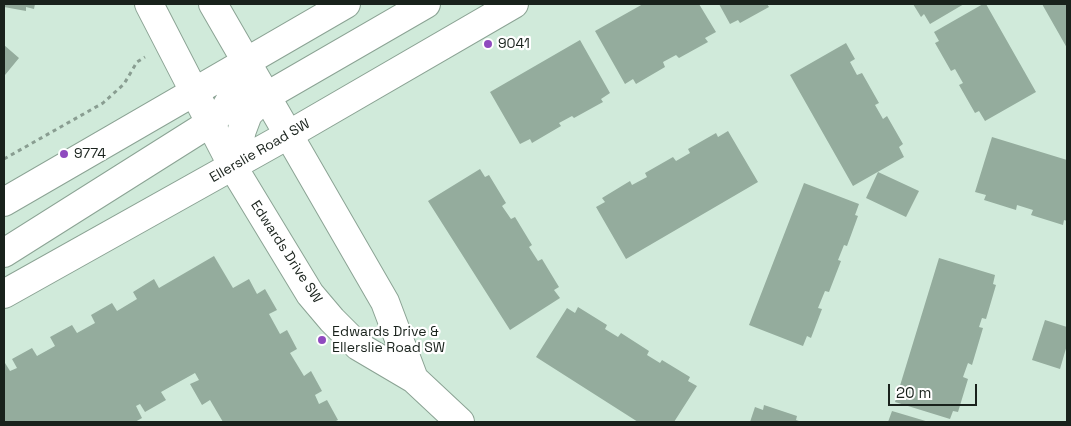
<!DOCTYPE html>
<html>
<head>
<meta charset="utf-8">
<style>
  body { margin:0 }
  #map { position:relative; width:1071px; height:426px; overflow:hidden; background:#d0eada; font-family:"Space Grotesk",sans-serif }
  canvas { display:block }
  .frame { position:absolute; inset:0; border:5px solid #19221c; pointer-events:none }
  .scale { position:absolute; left:888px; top:384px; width:89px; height:22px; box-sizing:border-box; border:2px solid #19221c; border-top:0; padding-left:6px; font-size:15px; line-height:18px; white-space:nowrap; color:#19221c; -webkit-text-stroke:4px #fff; paint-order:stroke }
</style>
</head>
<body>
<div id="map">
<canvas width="1071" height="426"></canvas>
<div class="frame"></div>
<div class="scale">20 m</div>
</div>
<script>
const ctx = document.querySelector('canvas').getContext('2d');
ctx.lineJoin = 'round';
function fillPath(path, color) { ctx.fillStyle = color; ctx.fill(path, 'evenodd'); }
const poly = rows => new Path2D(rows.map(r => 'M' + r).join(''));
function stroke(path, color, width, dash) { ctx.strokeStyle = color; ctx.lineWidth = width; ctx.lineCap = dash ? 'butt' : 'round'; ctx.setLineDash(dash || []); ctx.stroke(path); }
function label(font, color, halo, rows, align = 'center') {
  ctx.font = font + ' "Space Grotesk",sans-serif'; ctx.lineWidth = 4.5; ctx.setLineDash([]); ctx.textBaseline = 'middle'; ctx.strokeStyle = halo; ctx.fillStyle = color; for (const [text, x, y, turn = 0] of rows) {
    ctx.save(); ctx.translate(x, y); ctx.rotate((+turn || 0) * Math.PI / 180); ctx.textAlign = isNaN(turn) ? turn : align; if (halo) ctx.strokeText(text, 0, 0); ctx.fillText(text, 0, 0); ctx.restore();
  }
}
fillPath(poly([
  [4,4,35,4,34,9,26,7,26,11,4,7],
  [643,4,699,4,716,32,705,38,708,42,679,58,676,55,663,62,665,67,636,84,633,79,625,84,595,31],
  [719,4,767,4,769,7,740,23,738,20,730,24],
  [913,4,964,4,930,24,924,14,921,17],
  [983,4,986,4,1036,92,985,121,979,111,975,113,959,85,963,83,955,69,951,71,935,43,939,41,934,32],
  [1042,4,1067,4,1067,48],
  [580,40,610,93,601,99,603,102,574,118,572,116,559,123,561,126,532,143,530,139,520,144,490,92],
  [846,43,855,59,850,62,857,75,862,73,879,103,875,105,883,119,887,116,903,144,899,147,904,157,853,186,790,75],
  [4,45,19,58,5,75,4,74],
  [728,131,758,182,626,259,596,207,605,202,602,198,630,181,632,185,647,177,645,173,673,157,676,161,690,153,688,149,716,133,718,137],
  [992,137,1067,160,1067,221,1064,220,1063,225,1031,215,1033,210,1017,205,1016,210,984,200,986,195,975,192],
  [480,169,485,177,489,175,506,203,502,206,511,219,515,217,532,245,529,247,538,261,542,259,559,287,554,290,560,298,510,330,428,201],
  [878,172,919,191,906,217,866,198],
  [804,183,859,204,855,215,858,216,847,246,844,245,838,260,841,261,829,292,825,291,818,308,822,309,811,338,807,336,803,346,749,325],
  [214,256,233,288,249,279,257,294,265,289,277,310,269,314,280,334,287,330,297,349,290,353,304,376,311,371,322,391,315,395,319,404,327,400,338,420,334,422,223,422,210,400,202,405,190,384,199,380,195,373,161,392,166,400,145,412,140,404,136,406,142,418,135,422,4,422,4,364,5,363,10,371,17,368,12,359,32,348,37,356,55,346,50,337,72,325,77,333,95,323,91,315,112,303,117,311,137,299,133,292,154,279,159,288],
  [939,258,995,275,993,284,996,285,986,319,982,318,979,327,983,328,972,365,968,363,963,377,968,379,958,412,953,411,950,419,895,402],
  [578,307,607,325,605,329,618,337,621,333,649,351,647,355,660,363,662,360,690,377,688,381,697,386,674,422,638,422,536,357,567,308,575,313],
  [1045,320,1067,327,1067,345,1060,369,1032,360],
  [764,405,797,416,796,420,802,422,750,422,755,407,763,410],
  [892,411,929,422,888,422]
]), '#94ac9d');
const tertiary = poly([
  [149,4,233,167,310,294,332,320,358,346,414,379,460,422],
  [213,4,385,302,414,379]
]);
const secondary = poly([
  [233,167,242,130,248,114,265,97,426,4],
  [4,202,346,4],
  [4,253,210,123,225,109,236,90,246,62],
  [4,294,288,135,514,4]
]);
stroke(tertiary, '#8ba394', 30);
stroke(secondary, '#8ba394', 30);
stroke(poly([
  [4,159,103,103,124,84,137,62,145,57]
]), '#899d91', 3, [4, 4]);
stroke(tertiary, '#fff', 28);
stroke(secondary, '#fff', 28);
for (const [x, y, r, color] of [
  [488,44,5,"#8f4abf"],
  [64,154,5,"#8f4abf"],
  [322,340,5,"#8f4abf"]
]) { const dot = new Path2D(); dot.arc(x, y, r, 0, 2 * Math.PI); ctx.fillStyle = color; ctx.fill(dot); stroke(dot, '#fff', 2); }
label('14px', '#19221c', '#fff', [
  ["9041",498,44],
  ["9774",74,154],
  ["Edwards Drive &",332,332],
  ["Ellerslie Road SW",332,348]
], 'left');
label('14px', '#19221c', '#fff', [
  ["Ellerslie Road SW",260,151,-30],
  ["Edwards Drive SW",286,252,57]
]);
</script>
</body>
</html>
